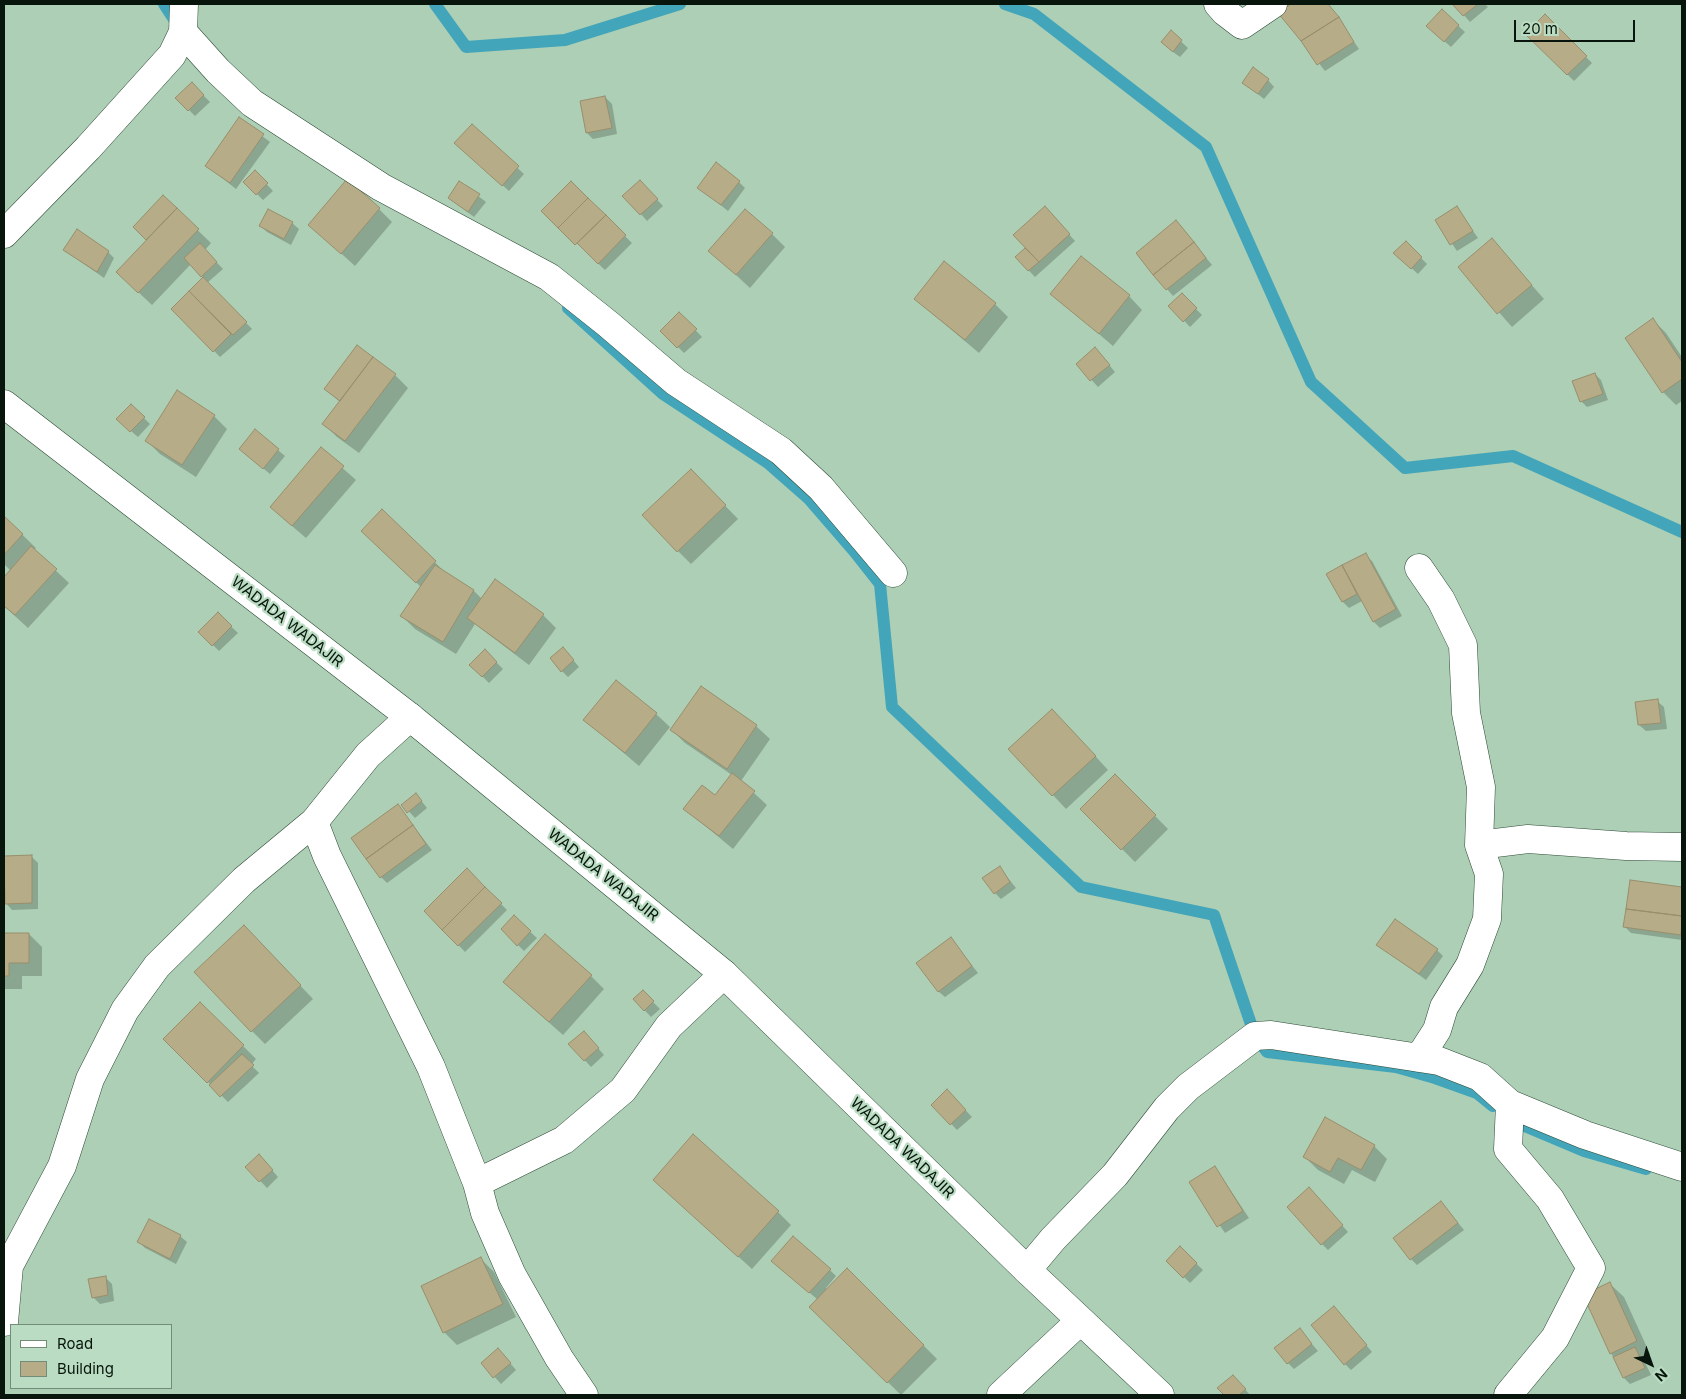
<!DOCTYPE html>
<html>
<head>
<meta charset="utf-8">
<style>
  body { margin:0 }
  #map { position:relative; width:1686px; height:1399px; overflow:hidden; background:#adcfb5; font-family:Inter,sans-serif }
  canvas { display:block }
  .frame { position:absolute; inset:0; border:5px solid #08150c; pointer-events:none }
  .legend { position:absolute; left:10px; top:1324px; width:162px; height:65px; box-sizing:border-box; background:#b9dcc2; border:1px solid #728c79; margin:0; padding:6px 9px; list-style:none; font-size:15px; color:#08150c }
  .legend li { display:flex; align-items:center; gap:10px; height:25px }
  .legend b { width:25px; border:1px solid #728c79 }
  .north { position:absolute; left:1626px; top:1339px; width:50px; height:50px; -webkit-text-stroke:4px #b9dcc2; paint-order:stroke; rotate:138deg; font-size:14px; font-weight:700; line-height:20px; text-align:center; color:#08150c }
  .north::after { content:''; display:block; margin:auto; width:18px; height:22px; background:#08150c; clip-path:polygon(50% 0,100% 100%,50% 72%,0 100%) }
  .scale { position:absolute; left:1514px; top:20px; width:121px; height:22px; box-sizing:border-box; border:2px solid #08150c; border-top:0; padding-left:6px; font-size:15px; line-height:18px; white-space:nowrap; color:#08150c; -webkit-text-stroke:4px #b9dcc2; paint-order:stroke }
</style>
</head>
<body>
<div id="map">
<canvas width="1686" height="1399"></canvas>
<div class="frame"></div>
<ul class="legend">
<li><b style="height:6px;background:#fff"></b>Road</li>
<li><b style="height:14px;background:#b7ac88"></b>Building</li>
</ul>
<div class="north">N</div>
<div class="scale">20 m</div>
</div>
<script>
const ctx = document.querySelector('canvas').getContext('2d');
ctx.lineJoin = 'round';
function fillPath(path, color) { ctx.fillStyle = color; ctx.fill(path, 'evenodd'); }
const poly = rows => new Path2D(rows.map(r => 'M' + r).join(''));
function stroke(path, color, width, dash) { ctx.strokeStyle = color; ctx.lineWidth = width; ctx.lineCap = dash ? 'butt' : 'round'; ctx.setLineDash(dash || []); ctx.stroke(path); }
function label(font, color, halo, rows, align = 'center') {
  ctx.font = font + ' Inter,sans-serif'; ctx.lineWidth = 4.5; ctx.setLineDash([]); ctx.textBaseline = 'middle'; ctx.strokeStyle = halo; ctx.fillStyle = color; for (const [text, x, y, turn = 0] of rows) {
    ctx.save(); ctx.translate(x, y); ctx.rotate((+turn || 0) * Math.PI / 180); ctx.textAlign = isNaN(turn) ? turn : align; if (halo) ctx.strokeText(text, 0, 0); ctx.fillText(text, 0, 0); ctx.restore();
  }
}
fillPath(poly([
  [1293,4,1328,4,1359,49,1325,71,1280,14],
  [1454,4,1485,4,1488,7,1470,22],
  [1442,11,1465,32,1451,47,1434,32],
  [1545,16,1592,63,1574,81,1527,34],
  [1171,32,1188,48,1180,57,1169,49],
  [1268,80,1274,87,1264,99,1244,83],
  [192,84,210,102,195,116,177,98],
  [605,97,612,104,617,134,593,139,587,133],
  [240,119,270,142,236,189,207,166],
  [472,126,524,174,509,191,462,149],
  [255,172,273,191,263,200,245,182],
  [460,182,486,202,474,217,449,198],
  [739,182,745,188,728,211,699,188],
  [571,183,632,243,605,270,549,217],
  [646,188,663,206,647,221,641,214],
  [163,197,211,243,205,250,223,269,207,283,252,329,220,357,173,309,204,278,191,264,152,305,117,272,147,240,134,227],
  [1457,208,1478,238,1457,251,1436,220],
  [379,209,392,222,355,266,310,225],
  [1051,214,1075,241,1035,277,1016,257,1027,248],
  [292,223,299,229,291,245,267,232,261,226],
  [1182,228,1212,265,1173,296,1167,289],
  [772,234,785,247,750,288,710,251],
  [1492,240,1544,299,1512,327,1459,267],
  [1406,243,1427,264,1418,274,1395,253],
  [64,250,108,252,114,258,104,278],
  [1052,294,1129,296,1142,310,1113,346],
  [1182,295,1202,315,1190,327,1170,306],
  [915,299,995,304,1008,317,979,353],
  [679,313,702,337,684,353,662,331],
  [1653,320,1666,333,1682,357,1682,401,1676,405,1663,392],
  [1101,355,1115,372,1098,387,1077,364],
  [1595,374,1601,380,1608,400,1587,407,1581,401],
  [395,375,408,388,359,453,337,437,324,424,340,402,325,389],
  [214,416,227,429,196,477,160,454,146,440],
  [144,418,150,424,138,437,124,425],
  [255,431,285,456,270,474,240,449],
  [321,449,356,480,306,538,285,520],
  [704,484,738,519,691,564,678,551],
  [382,511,447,574,474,591,482,599,543,615,556,628,529,665,475,624,456,654,415,629,402,616,421,587,376,545],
  [4,517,36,548,34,550,69,583,28,628,4,606,4,579,11,571,4,564],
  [1365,555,1372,561,1402,616,1380,628,1374,622,1362,601,1349,608,1343,602,1328,575],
  [218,614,238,633,219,651,200,632],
  [485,651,503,669,489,683,471,665],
  [569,655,579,667,568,677,562,671],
  [701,688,756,726,770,739,741,781,767,805,733,849,685,809,715,796,732,775,685,743,672,730],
  [1657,701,1664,707,1667,729,1646,731,1639,725],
  [656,714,670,727,639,766,585,720],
  [1066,724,1108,770,1066,809,1010,749],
  [1115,776,1168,829,1135,862,1082,809],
  [416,794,427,808,415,818,403,805],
  [397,805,432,850,387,883,381,877],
  [31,856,38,863,38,909,12,910,6,903],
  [999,867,1016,888,1001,899,995,893],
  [467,870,507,910,465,952,426,911],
  [1631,881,1682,888,1682,940,1631,933,1625,927],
  [514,917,537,938,524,951,502,929],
  [4,934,29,934,42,947,42,976,22,976,22,989,4,989],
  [951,939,978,973,945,997,938,991],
  [257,940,313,999,265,1044,252,1031],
  [1378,945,1437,950,1443,956,1426,980],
  [591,976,604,989,563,1035,518,995],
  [643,992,660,1009,651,1017,635,1000],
  [200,1003,256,1059,251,1065,259,1073,228,1102,165,1039],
  [590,1039,604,1055,591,1067,570,1044],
  [947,1091,972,1117,957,1130,933,1105],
  [1374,1146,1387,1159,1375,1182,1352,1170,1344,1184,1318,1170,1305,1157],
  [265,1162,278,1177,267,1188,247,1167],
  [1215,1167,1249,1218,1225,1233,1191,1183],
  [668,1193,778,1212,791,1225,752,1269],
  [1315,1195,1348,1232,1328,1250,1322,1244],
  [1441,1202,1464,1230,1417,1265,1411,1259],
  [180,1236,187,1242,176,1264,145,1248,139,1242],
  [1180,1248,1203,1270,1190,1283,1168,1261],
  [481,1259,494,1272,516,1317,457,1345,444,1332],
  [779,1267,830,1270,836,1276,826,1288,827,1289,847,1269,937,1359,901,1395,810,1306,817,1299],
  [105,1277,112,1284,114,1301,100,1304,93,1297],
  [1610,1284,1624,1297,1650,1354,1643,1358,1651,1375,1630,1384,1624,1378,1611,1353],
  [1340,1314,1372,1352,1351,1370,1345,1364],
  [1299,1329,1318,1351,1294,1369,1288,1363],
  [504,1356,516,1370,501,1384,482,1363],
  [1240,1383,1250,1395,1225,1395,1219,1388]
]), '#0003');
stroke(poly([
  [164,4,179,27],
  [435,4,466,47,565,40,680,4],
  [1005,4,1034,14,1206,147,1311,382,1405,468,1513,456,1682,532],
  [568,308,663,394,768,463,809,499,854,551,880,584,892,707,1081,887,1214,915,1255,1036,1267,1052,1396,1067,1435,1078,1477,1093,1493,1106],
  [1508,1119,1584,1151,1646,1169]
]), '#42a5b9', 12);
const building = poly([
  [1291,4,1328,4,1339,17,1301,41,1278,13,1291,4],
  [1452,4,1478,4,1463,16,1452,4],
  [1442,9,1459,25,1444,42,1426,26,1442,9],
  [1545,14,1587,56,1567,75,1525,34,1545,14],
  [1339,17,1354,42,1317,65,1301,41,1339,17],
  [1171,30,1182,40,1173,52,1161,42,1171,30],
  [1253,67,1269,79,1258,94,1242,83,1253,67],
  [192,82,204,95,188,111,175,98,192,82],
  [605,96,612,128,586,133,580,101,605,96],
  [239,117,264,134,230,183,205,166,239,117],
  [472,124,519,166,502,186,454,143,472,124],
  [716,162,740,181,721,205,697,188,716,162],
  [255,170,268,183,256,195,243,182,255,170],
  [347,179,380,208,341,254,308,225,347,179],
  [640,180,658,199,640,215,622,196,640,180],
  [459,181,480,194,468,212,448,198,459,181],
  [571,181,588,198,558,228,541,211,571,181],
  [163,195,177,208,146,240,133,227,163,195],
  [588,198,606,215,575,245,558,228,588,198],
  [1045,206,1070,234,1039,262,1013,235,1045,206],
  [1457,206,1473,231,1450,245,1435,220,1457,206],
  [177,208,199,229,138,293,116,272,177,208],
  [268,209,293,222,284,239,259,226,268,209],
  [745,209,773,233,736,275,708,251,745,209],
  [606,215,626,235,598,264,577,243,606,215],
  [1176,220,1194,242,1153,275,1136,253,1176,220],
  [77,229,109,251,97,272,63,250,77,229],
  [1492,238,1532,285,1497,314,1458,267,1492,238],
  [1406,241,1422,257,1411,269,1393,253,1406,241],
  [1194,242,1206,258,1166,290,1153,275,1194,242],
  [200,243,217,262,201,277,184,258,200,243],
  [1025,248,1039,262,1028,271,1015,257,1025,248],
  [1081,256,1130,295,1099,334,1050,294,1081,256],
  [944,261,996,303,965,340,914,299,944,261],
  [203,277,247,322,233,335,189,291,203,277],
  [189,291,231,334,213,352,171,309,189,291],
  [1182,293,1197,308,1183,322,1168,306,1182,293],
  [679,312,697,329,677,348,660,331,679,312],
  [1653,318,1682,362,1682,379,1662,393,1625,338,1653,318],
  [357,345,373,357,340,401,324,389,357,345],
  [1095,347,1110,365,1090,381,1076,364,1095,347],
  [373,357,396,374,345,441,322,424,373,357],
  [1595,373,1603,394,1580,402,1572,381,1595,373],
  [177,390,215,415,182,465,145,441,177,390],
  [131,404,145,417,130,432,116,419,131,404],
  [255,429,279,449,263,469,239,449,255,429],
  [321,447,344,466,292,526,270,507,321,447],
  [691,469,726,505,677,552,642,515,691,469],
  [382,509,436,561,416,583,361,531,382,509],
  [4,516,23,534,4,555,4,516],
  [31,546,57,569,15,615,4,606,4,577,31,546],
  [1366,553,1396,609,1373,622,1342,565,1366,553],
  [435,565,474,590,443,642,400,616,435,565],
  [1342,565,1357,594,1342,602,1326,574,1342,565],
  [495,579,544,614,515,653,467,618,495,579],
  [218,612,232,626,212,646,198,632,218,612],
  [563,647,574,660,561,672,550,658,563,647],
  [485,649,497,662,482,677,469,665,485,649],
  [616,680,657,713,625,753,583,720,616,680],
  [701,686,757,725,727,769,670,730,701,686],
  [1658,699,1661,723,1638,725,1635,702,1658,699],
  [1052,709,1096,756,1052,796,1008,749,1052,709],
  [732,773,755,791,719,836,683,809,702,785,715,795,732,773],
  [1115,774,1156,815,1121,850,1080,809,1115,774],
  [416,793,422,801,407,813,401,805,416,793],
  [398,804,413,825,366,859,351,838,398,804],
  [413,825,426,844,380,878,366,859,413,825],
  [32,855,32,903,5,904,4,856,32,855],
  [1000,866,1010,882,994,894,982,878,1000,866],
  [467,868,485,887,442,930,424,911,467,868],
  [1630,880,1682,887,1682,916,1626,909,1630,880],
  [485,887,502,903,458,946,442,930,485,887],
  [1626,909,1682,916,1681,935,1623,927,1626,909],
  [514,915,531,931,517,946,501,929,514,915],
  [1395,919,1438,949,1419,974,1376,945,1395,919],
  [244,925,301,985,251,1032,194,972,244,925],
  [4,933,29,933,29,963,9,963,9,976,4,976,4,933],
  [545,934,592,975,549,1022,503,982,545,934],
  [951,937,972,966,938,992,916,963,951,937],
  [643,990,654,1001,644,1011,633,999,643,990],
  [200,1002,244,1045,207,1083,163,1039,200,1002],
  [584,1031,599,1048,584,1061,568,1044,584,1031],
  [242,1054,254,1065,220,1097,209,1085,242,1054],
  [947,1089,966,1110,950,1125,931,1105,947,1089],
  [1325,1117,1375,1145,1361,1170,1338,1158,1330,1172,1303,1157,1325,1117],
  [693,1134,779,1211,738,1257,653,1180,693,1134],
  [259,1154,273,1170,259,1182,245,1167,259,1154],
  [1215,1166,1243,1211,1217,1227,1189,1182,1215,1166],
  [1309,1187,1343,1225,1321,1245,1287,1207,1309,1187],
  [1441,1201,1458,1223,1410,1260,1393,1238,1441,1201],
  [149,1219,181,1235,170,1259,137,1242,149,1219],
  [793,1236,831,1269,809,1293,771,1261,793,1236],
  [1180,1246,1197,1263,1183,1278,1166,1261,1180,1246],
  [481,1257,503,1304,443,1333,421,1286,481,1257],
  [847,1268,924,1345,887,1383,809,1307,847,1268],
  [106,1276,108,1295,92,1298,88,1279,106,1276],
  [1610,1282,1637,1341,1610,1354,1583,1295,1610,1282],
  [1334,1306,1367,1345,1344,1365,1311,1325,1334,1306],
  [1300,1328,1312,1344,1287,1364,1274,1348,1300,1328],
  [1635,1347,1645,1368,1623,1378,1613,1357,1635,1347],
  [498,1348,511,1363,493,1378,481,1363,498,1348],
  [1233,1375,1246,1389,1239,1395,1224,1395,1217,1388,1233,1375]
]);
fillPath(building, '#b7ac88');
stroke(building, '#988e6b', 1);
const minor = poly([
  [1218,4,1225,12,1242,25,1273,4],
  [183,32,218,71,252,103,381,187,549,277,608,324,676,382,781,451,821,488,893,573],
  [4,234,88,148,172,55,183,32,184,4],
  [1419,568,1441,600,1463,645,1466,713,1481,787,1479,845,1489,874,1487,919,1470,965,1444,1007,1437,1030,1419,1058],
  [314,822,327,856,431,1067,477,1183,485,1213,512,1275,559,1358,584,1395],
  [1479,845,1528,839,1626,846,1682,847],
  [477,1183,564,1140,623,1090,669,1026,724,974],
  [1027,1270,1053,1239,1115,1175,1167,1108,1188,1087,1255,1036,1271,1035,1439,1061,1480,1077,1510,1104,1585,1135,1682,1167],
  [4,1322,9,1266,62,1166,90,1079,125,1010,157,966,244,880,314,822,368,755,410,717],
  [1001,1395,1080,1321],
  [1508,1395,1555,1338,1591,1268,1550,1199,1508,1149,1510,1104]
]);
const tertiary = poly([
  [4,404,410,717,724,974,1027,1270,1160,1395]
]);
stroke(minor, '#2d4b36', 29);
stroke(tertiary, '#2d4b36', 29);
stroke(minor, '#fff', 28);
stroke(tertiary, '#fff', 28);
label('15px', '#08150c', '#b9dcc2', [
  ["WADADA WADAJIR",287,622,38],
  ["WADADA WADAJIR",603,875,39],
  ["WADADA WADAJIR",902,1148,44]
]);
</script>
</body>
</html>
